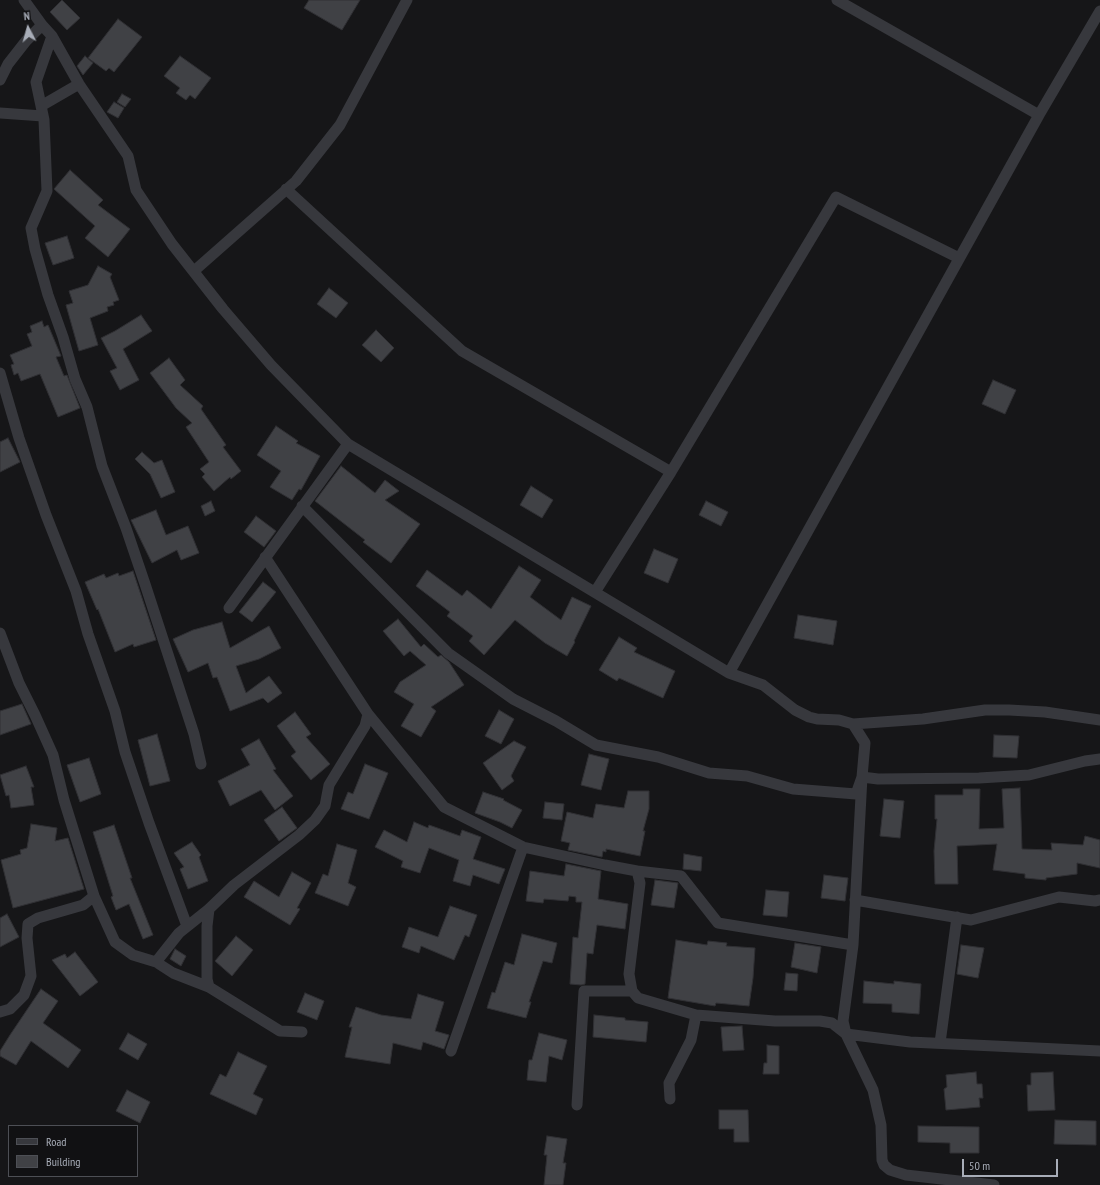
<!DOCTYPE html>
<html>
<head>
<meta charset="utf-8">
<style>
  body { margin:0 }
  #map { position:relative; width:1100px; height:1185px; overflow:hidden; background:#161618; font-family:"PT Sans Narrow",sans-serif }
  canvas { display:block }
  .legend { position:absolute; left:8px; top:1125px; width:130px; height:52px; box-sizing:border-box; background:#111113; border:1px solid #4d4f55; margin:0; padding:5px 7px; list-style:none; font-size:12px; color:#a8adb8 }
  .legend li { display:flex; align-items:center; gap:8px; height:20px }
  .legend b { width:20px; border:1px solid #4d4f55 }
  .north { position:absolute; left:8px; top:8px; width:40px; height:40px; -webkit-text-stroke:3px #111113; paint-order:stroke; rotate:354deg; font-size:11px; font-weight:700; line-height:16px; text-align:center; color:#a8adb8 }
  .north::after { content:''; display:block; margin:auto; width:14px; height:18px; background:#a8adb8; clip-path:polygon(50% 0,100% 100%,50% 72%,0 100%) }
  .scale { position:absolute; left:962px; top:1159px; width:96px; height:18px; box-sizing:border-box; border:2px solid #a8adb8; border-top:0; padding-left:5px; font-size:12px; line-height:14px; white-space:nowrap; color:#a8adb8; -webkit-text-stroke:3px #111113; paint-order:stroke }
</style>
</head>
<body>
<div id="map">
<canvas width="1100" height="1185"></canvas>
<ul class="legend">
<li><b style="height:5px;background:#37383d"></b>Road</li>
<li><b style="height:11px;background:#404145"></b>Building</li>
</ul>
<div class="north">N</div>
<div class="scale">50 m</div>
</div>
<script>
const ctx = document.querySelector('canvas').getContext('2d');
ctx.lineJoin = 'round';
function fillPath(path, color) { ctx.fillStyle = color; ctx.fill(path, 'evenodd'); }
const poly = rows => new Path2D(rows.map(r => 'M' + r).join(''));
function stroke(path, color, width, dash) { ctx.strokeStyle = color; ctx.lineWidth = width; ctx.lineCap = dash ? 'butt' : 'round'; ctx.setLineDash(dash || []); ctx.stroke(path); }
const building = poly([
  [62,0,80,18,67,30,50,12,62,0],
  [309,0,360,0,342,30,304,8,309,0],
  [118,19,142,37,114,72,109,68,106,71,88,58,118,19],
  [85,56,93,63,83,75,77,66,85,56],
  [180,56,211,78,195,99,190,95,186,100,176,93,180,88,164,76,180,56],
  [122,94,131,99,125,107,117,102,122,94],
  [114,102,124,108,118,118,107,112,114,102],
  [70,170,103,200,98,205,130,229,108,257,85,238,95,226,54,189,70,170],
  [67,236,74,258,53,265,45,243,67,236],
  [98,266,112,274,110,277,119,300,113,302,114,305,107,307,108,311,90,318,98,345,79,351,66,305,73,303,69,291,88,285,98,266],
  [329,288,348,303,336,318,317,304,329,288],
  [141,315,152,331,123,349,139,380,120,390,110,371,117,368,101,338,115,331,141,315],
  [42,321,44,327,48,325,61,356,56,357,64,376,67,375,80,408,58,417,40,374,21,381,18,373,14,375,11,365,14,364,10,355,32,346,27,334,32,332,30,326,42,321],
  [376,330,394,348,381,362,362,345,376,330],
  [169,358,185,380,180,385,203,406,201,409,226,445,223,447,241,471,231,479,230,477,214,491,202,477,205,474,200,469,209,462,186,427,192,423,176,408,150,373,169,358],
  [993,380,1016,390,1005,414,982,404,993,380],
  [276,426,298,441,296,443,320,456,301,490,299,489,292,500,270,487,281,471,257,455,276,426],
  [8,438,20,462,0,472,0,442,8,438],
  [142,452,154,463,162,460,175,492,161,498,150,474,135,459,142,452],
  [341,466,375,493,385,480,399,491,385,500,420,524,391,563,363,542,365,540,315,501,341,466],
  [531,486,553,500,542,518,520,505,531,486],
  [211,501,215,511,205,516,201,506,211,501],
  [706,501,728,512,721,526,699,515,706,501],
  [156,510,166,535,188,526,199,553,181,560,177,550,152,563,131,520,156,510],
  [256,516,276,531,264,547,244,532,256,516],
  [654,549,678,559,668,583,644,573,654,549],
  [519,566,541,580,530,597,561,620,572,597,591,606,574,641,575,642,567,656,545,643,515,620,484,655,469,641,473,636,447,616,450,612,416,586,427,570,462,596,467,590,491,609,519,566],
  [133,571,156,640,134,647,133,644,115,652,98,609,97,610,85,582,104,574,106,578,118,573,119,576,133,571],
  [263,582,276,592,252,622,239,612,263,582],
  [798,615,837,621,833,645,794,638,798,615],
  [398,619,421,647,424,644,438,657,441,655,449,662,464,685,431,707,436,711,421,737,401,726,414,704,394,692,400,682,426,665,410,651,404,656,383,631,398,619],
  [222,622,230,648,269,626,281,648,259,659,236,666,246,693,269,676,282,693,268,703,263,698,230,711,217,677,213,678,208,663,188,672,173,639,193,630,222,622],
  [619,637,637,648,634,652,675,671,663,698,619,678,617,681,599,670,619,637],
  [22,704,31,724,0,735,0,711,22,704],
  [499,710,514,719,501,744,485,736,499,710],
  [295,712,311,734,306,737,330,764,311,780,291,756,296,752,277,726,295,712],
  [157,734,170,781,150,786,138,740,157,734],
  [994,735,1019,736,1017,758,993,757,994,735],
  [259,739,276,769,273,770,293,796,275,810,261,790,230,806,218,781,250,765,241,749,259,739],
  [514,741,526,747,511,776,514,781,502,790,483,763,514,741],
  [589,754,609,759,601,790,581,785,589,754],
  [89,758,101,794,80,802,67,765,89,758],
  [365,764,388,773,369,819,341,809,348,792,353,794,365,764],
  [26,766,34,787,31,787,34,805,11,808,9,795,6,796,0,775,26,766],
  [1020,788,1022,849,1052,850,1051,843,1083,845,1085,836,1100,840,1100,868,1077,863,1077,874,1046,878,1046,880,1025,878,1025,874,993,870,997,844,957,846,958,884,935,884,934,851,937,819,935,819,935,795,963,795,963,789,980,789,979,829,1004,828,1002,789,1020,788],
  [628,791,649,791,649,809,643,831,645,831,640,856,606,849,606,852,603,851,602,857,568,850,570,843,561,841,567,812,593,818,596,804,624,808,628,791],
  [483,792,504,799,503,800,522,810,512,828,500,822,475,813,483,792],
  [884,799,904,801,900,838,880,836,884,799],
  [545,802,564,804,562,820,543,818,545,802],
  [282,807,297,828,279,841,264,820,282,807],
  [414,822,428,828,429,825,460,836,462,830,481,837,473,859,505,869,499,884,473,875,470,886,453,881,459,860,429,848,420,873,401,867,403,861,375,847,384,830,407,842,414,822],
  [31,824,57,828,55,841,68,838,84,889,13,908,1,860,21,854,20,850,27,848,31,824],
  [114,825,132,878,130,878,153,935,143,939,129,904,116,910,111,897,113,896,93,832,114,825],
  [192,842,201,855,199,857,208,881,188,889,180,869,184,867,174,853,192,842],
  [337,844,357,850,348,883,356,887,348,906,315,893,323,874,328,876,337,844],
  [684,854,702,857,701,871,683,869,684,854],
  [566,864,601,871,598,899,628,904,625,929,597,925,593,954,587,953,585,984,581,985,570,984,573,937,578,938,582,902,576,902,576,897,569,896,568,901,544,899,543,903,526,901,530,871,564,876,566,864],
  [292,872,311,883,297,908,300,909,290,925,244,897,254,881,279,897,292,872],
  [824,875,848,878,845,901,821,898,824,875],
  [655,880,678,883,674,908,651,905,655,880],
  [766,890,789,892,787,917,763,915,766,890],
  [450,906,477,915,469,937,465,935,454,960,421,946,419,953,402,947,409,927,438,937,450,906],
  [7,914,19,937,0,947,0,918,7,914],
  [522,934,557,943,552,963,543,961,529,1002,531,1002,526,1018,487,1008,492,992,495,993,505,962,514,965,522,934],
  [236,936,253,950,232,976,215,961,236,936],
  [676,940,707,945,708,941,727,943,726,946,755,948,753,978,749,1006,716,1003,715,1006,668,998,676,940],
  [795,943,821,947,817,973,791,967,795,943],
  [961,945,984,948,978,978,957,974,961,945],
  [175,949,186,956,181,966,170,959,175,949],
  [75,952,98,982,80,996,52,960,65,954,67,958,75,952],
  [786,973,798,974,797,991,784,990,786,973],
  [864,981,894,984,894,981,921,984,919,1014,892,1012,892,1004,863,1003,864,981],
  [41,989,58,1001,43,1023,81,1050,68,1068,31,1041,16,1065,0,1056,0,1051,10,1035,41,989],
  [305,993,324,1001,317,1020,297,1012,305,993],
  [418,994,444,1002,435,1031,449,1035,444,1049,423,1042,421,1050,393,1043,390,1064,345,1057,352,1027,349,1027,356,1007,381,1015,411,1019,418,994],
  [594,1015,625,1018,625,1020,648,1022,646,1042,593,1037,594,1015],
  [742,1026,744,1050,723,1051,721,1027,742,1026],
  [128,1033,147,1044,138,1060,119,1049,128,1033],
  [539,1033,567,1040,562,1060,549,1056,546,1082,527,1080,529,1060,532,1060,539,1033],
  [767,1045,779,1046,779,1074,763,1074,764,1063,767,1063,767,1045],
  [238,1052,267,1066,253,1094,263,1099,256,1115,210,1094,220,1074,226,1077,238,1052],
  [976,1072,977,1084,982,1084,983,1098,979,1098,980,1107,946,1110,944,1089,947,1087,946,1075,976,1072],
  [1053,1072,1055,1110,1028,1111,1027,1085,1031,1085,1031,1073,1053,1072],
  [127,1090,150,1102,140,1123,116,1111,127,1090],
  [719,1110,748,1110,749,1142,734,1142,734,1129,719,1129,719,1110],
  [1055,1120,1096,1121,1096,1145,1054,1144,1055,1120],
  [918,1126,979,1127,979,1153,950,1153,950,1143,918,1142,918,1126],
  [547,1136,567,1139,563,1163,566,1163,563,1185,544,1185,547,1155,544,1155,547,1136]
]);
fillPath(building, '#404145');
stroke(building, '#303034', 1);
stroke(poly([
  [837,0,1039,115],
  [42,25,52,36,79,84,128,156,136,190,172,244,223,309,271,365,348,444,729,673,763,685,795,710,809,717,817,719,839,720,853,724,923,719,985,710,1009,710,1045,712,1100,720],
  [52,36,36,82,44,120,47,191,31,228,35,249,48,295,63,337,75,379,87,407,102,466,126,528,145,584,194,734,201,764],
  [0,80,8,64,26,41,42,25,24,0],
  [41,106,79,84],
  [0,113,43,116],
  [286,189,462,351,671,472],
  [194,271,296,181,340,125,407,0],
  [0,373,19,438,46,515,76,591,88,634,115,711,125,752,149,823,187,926],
  [302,506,448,653,513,699,556,721,596,745,658,757,709,773,747,776,793,789,856,794,862,777,878,779,979,778,1029,775,1085,761,1100,759],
  [265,557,368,714,444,807,523,847,605,865,637,871,640,883,629,974,632,991,638,998,696,1015,691,1040,669,1083,670,1099],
  [595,592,671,472,836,197,959,258],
  [229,608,348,444],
  [0,633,19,683,35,715,53,755,64,800,94,896,83,905,38,918,28,924,27,938,31,976,24,995,10,1009,0,1012],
  [729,673,1039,115,1100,11],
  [853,724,865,743,862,777,853,945,843,1021,846,1034,873,1090,881,1125,882,1160,884,1165,890,1170,906,1175,994,1185],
  [637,871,681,876,718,923,853,945],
  [94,896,115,942,133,955,156,962,173,973,209,987],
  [855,900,971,920,1059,897,1095,901,1100,900],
  [156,962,179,933,209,909],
  [696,1015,775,1021,820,1021,832,1023,846,1034,910,1042,1100,1051],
  [302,1032,280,1031,209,987,207,979,207,926,209,909,234,885,299,835,315,820,325,806,329,785,365,726,368,714],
  [940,1043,957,917],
  [451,1051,523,847],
  [577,1105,584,991,632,991]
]), '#37383d', 11);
</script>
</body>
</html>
